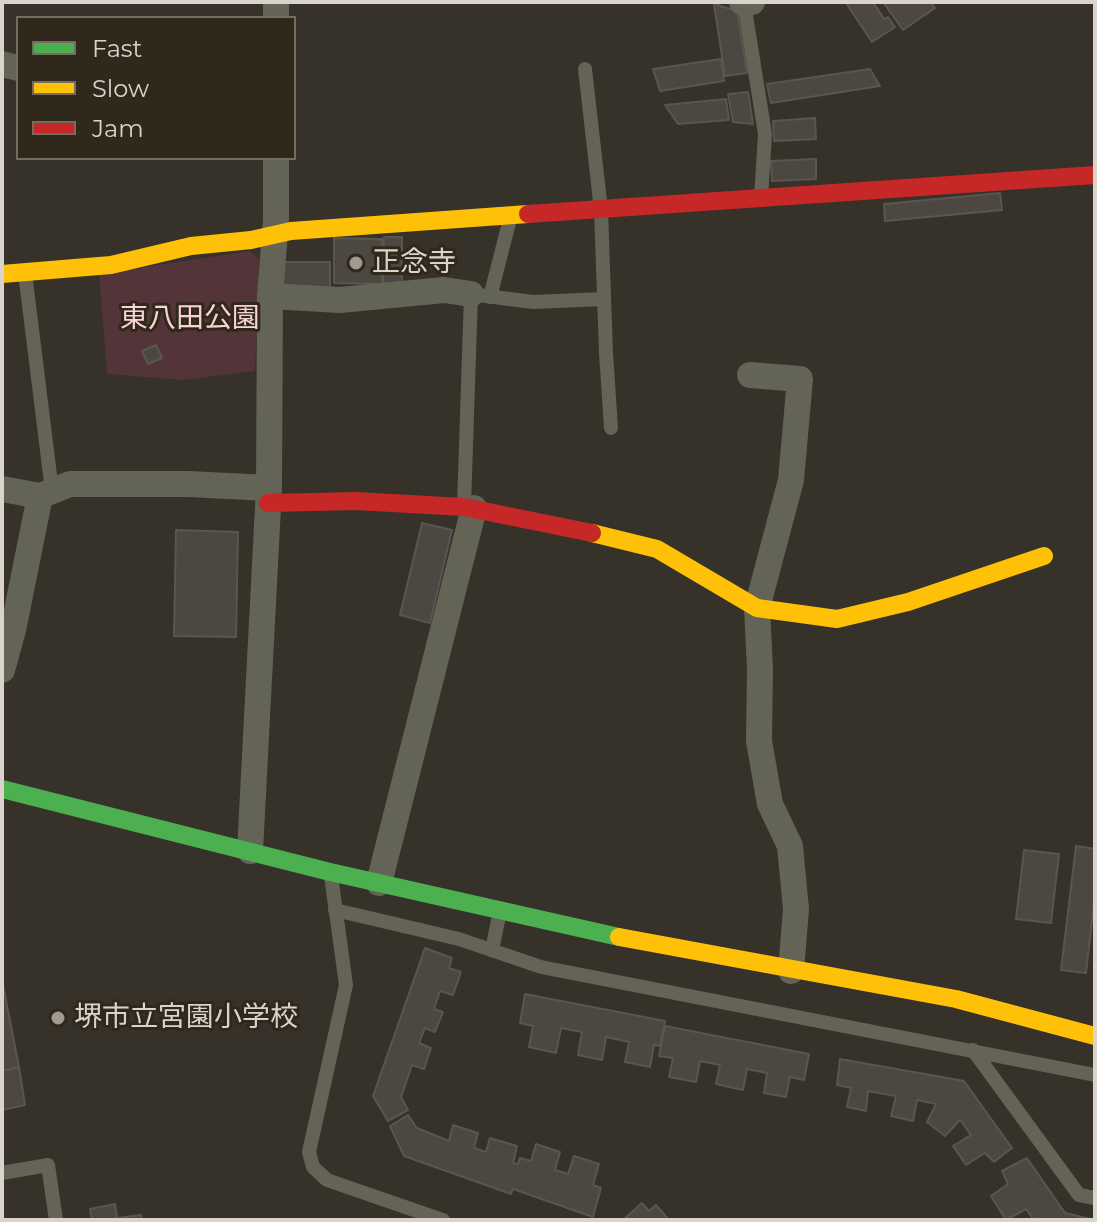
<!DOCTYPE html>
<html>
<head>
<meta charset="utf-8">
<style>
  body { margin:0 }
  #map { position:relative; width:1097px; height:1222px; overflow:hidden; background:#363129; font-family:Montserrat,sans-serif }
  canvas { display:block }
  .frame { position:absolute; inset:0; border:4px solid #d9d3cb; pointer-events:none }
  .legend { position:absolute; left:16px; top:16px; width:280px; height:144px; box-sizing:border-box; background:#30281a; border:2px solid #746c61; margin:0; padding:10px 14px; list-style:none; font-size:24px; color:#d9d3cb }
  .legend li { display:flex; align-items:center; gap:16px; height:40px }
  .legend b { width:40px; border:2px solid #746c61 }
</style>
</head>
<body>
<div id="map">
<canvas width="1097" height="1222"></canvas>
<div class="frame"></div>
<ul class="legend">
<li><b style="height:10px;background:#4caf50"></b>Fast</li>
<li><b style="height:10px;background:#ffc107"></b>Slow</li>
<li><b style="height:10px;background:#c62828"></b>Jam</li>
</ul>
</div>
<script>
const ctx = document.querySelector('canvas').getContext('2d');
ctx.lineJoin = 'round';
function fillPath(path, color) { ctx.fillStyle = color; ctx.fill(path, 'evenodd'); }
const poly = rows => new Path2D(rows.map(r => 'M' + r).join(''));
function stroke(path, color, width, dash) { ctx.strokeStyle = color; ctx.lineWidth = width; ctx.lineCap = dash ? 'butt' : 'round'; ctx.setLineDash(dash || []); ctx.stroke(path); }
function label(font, color, halo, rows, align = 'center') {
  ctx.font = font + ' Montserrat,"Noto Sans JP",sans-serif'; ctx.lineWidth = 6; ctx.setLineDash([]); ctx.textBaseline = 'middle'; ctx.strokeStyle = halo; ctx.fillStyle = color; for (const [text, x, y, turn = 0] of rows) {
    ctx.save(); ctx.translate(x, y); ctx.rotate((+turn || 0) * Math.PI / 180); ctx.textAlign = isNaN(turn) ? turn : align; if (halo) ctx.strokeText(text, 0, 0); ctx.fillText(text, 0, 0); ctx.restore();
  }
}
fillPath(poly([
  [250,251,259,259,255,371,183,380,107,374,99,274]
]), '#533438');
const building = poly([
  [848,2,873,2,884,19,888,17,895,27,872,42,846,3,848,2],
  [883,2,931,2,935,8,903,30,883,2],
  [714,4,737,11,747,73,725,76,714,4],
  [721,59,724,81,660,91,653,69,721,59],
  [870,69,880,86,771,103,767,84,870,69],
  [748,92,753,124,733,122,728,94,748,92],
  [726,99,729,120,678,124,665,105,726,99],
  [815,118,816,139,774,141,773,121,815,118],
  [816,159,816,179,772,181,771,161,816,159],
  [1000,193,1002,210,885,221,884,204,1000,193],
  [384,237,402,237,402,290,383,290,384,237],
  [334,238,382,239,382,284,334,283,334,238],
  [282,262,330,262,330,292,282,292,282,262],
  [156,345,162,358,148,364,142,351,156,345],
  [422,523,452,530,430,623,400,615,422,523],
  [176,530,238,532,236,637,174,636,176,530],
  [1076,846,1095,849,1095,894,1086,973,1061,970,1076,846],
  [1024,850,1059,854,1051,923,1016,919,1024,850],
  [425,948,452,958,449,968,461,972,453,995,440,991,434,1009,443,1012,435,1032,425,1028,419,1043,431,1048,424,1069,412,1065,401,1097,408,1110,388,1121,373,1096,425,948],
  [2,980,19,1067,2,1071,2,980],
  [525,994,665,1021,660,1046,654,1045,650,1067,625,1062,629,1042,606,1037,602,1060,578,1055,582,1032,561,1028,556,1053,529,1047,533,1026,520,1023,525,994],
  [665,1026,809,1054,804,1080,790,1077,786,1097,764,1093,767,1073,747,1069,743,1090,716,1084,720,1065,700,1061,696,1082,669,1077,673,1058,659,1056,665,1026],
  [840,1059,964,1081,1012,1148,994,1162,985,1153,966,1165,953,1146,971,1135,960,1120,945,1136,927,1122,936,1104,917,1100,913,1121,891,1116,896,1096,868,1091,866,1111,847,1107,851,1088,837,1085,840,1059],
  [19,1067,25,1105,2,1110,2,1071,19,1067],
  [408,1115,417,1128,449,1141,453,1125,478,1133,474,1148,486,1152,490,1138,517,1146,513,1163,518,1164,520,1158,531,1161,536,1144,560,1152,555,1170,568,1174,574,1156,599,1164,593,1185,601,1188,593,1217,513,1189,511,1194,404,1156,390,1126,408,1115],
  [1027,1158,1065,1213,1095,1220,1034,1220,1026,1209,1006,1220,991,1196,1008,1184,1002,1171,1027,1158],
  [642,1203,649,1211,656,1205,669,1220,623,1220,642,1203],
  [115,1204,117,1218,141,1215,142,1220,92,1220,90,1209,115,1204]
]);
fillPath(building, '#4d4742');
stroke(building, '#5b5550', 2);
stroke(poly([
  [744,3,765,134,761,198],
  [585,69,601,210,606,353,611,428],
  [25,273,52,491],
  [490,297,510,219],
  [464,506,471,294,533,302,604,299],
  [331,876,346,985,309,1152,313,1167,327,1180,443,1220],
  [335,910,459,939,541,967,1095,1075],
  [492,950,500,911],
  [973,1050,1079,1195,1095,1198],
  [2,1173,48,1165,56,1220]
]), '#636455', 14);
stroke(poly([
  [276,2,276,18],
  [742,2,752,2],
  [2,64,18,68],
  [270,296,340,300,444,290,471,294],
  [750,375,800,379,791,480,757,608,760,669,759,741,770,804,790,846,796,909,791,971],
  [2,489,40,496,70,484,188,484,269,488],
  [2,670,13,630,40,496],
  [250,851,269,488,270,296,276,220,276,158],
  [379,883,474,508]
]), '#636455', 26);
stroke(poly([
  [2,789,330,872,619,937]
]), '#4caf50', 18);
stroke(poly([
  [2,274,111,265,191,246,251,240,291,231,528,214],
  [592,533,657,549,757,608,837,619,908,602,1044,556],
  [619,937,956,999,1095,1036]
]), '#ffc107', 18);
stroke(poly([
  [528,214,1095,175],
  [268,503,356,501,464,507,592,533]
]), '#c62828', 18);
for (const [x, y, r, color] of [
  [356,263,8,"#a09a92"],
  [58,1018,8,"#a09a92"]
]) { const dot = new Path2D(); dot.arc(x, y, r, 0, 2 * Math.PI); ctx.fillStyle = color; ctx.fill(dot); stroke(dot, '#30281a', 3); }
label('28px', '#d9d3cb', '#30281a', [
  ["正念寺",372,263],
  ["堺市立宮園小学校",74,1018]
], 'left');
label('28px', '#fad2d6', '#30281a', [
  ["東八田公園",190,319]
]);
</script>
</body>
</html>
